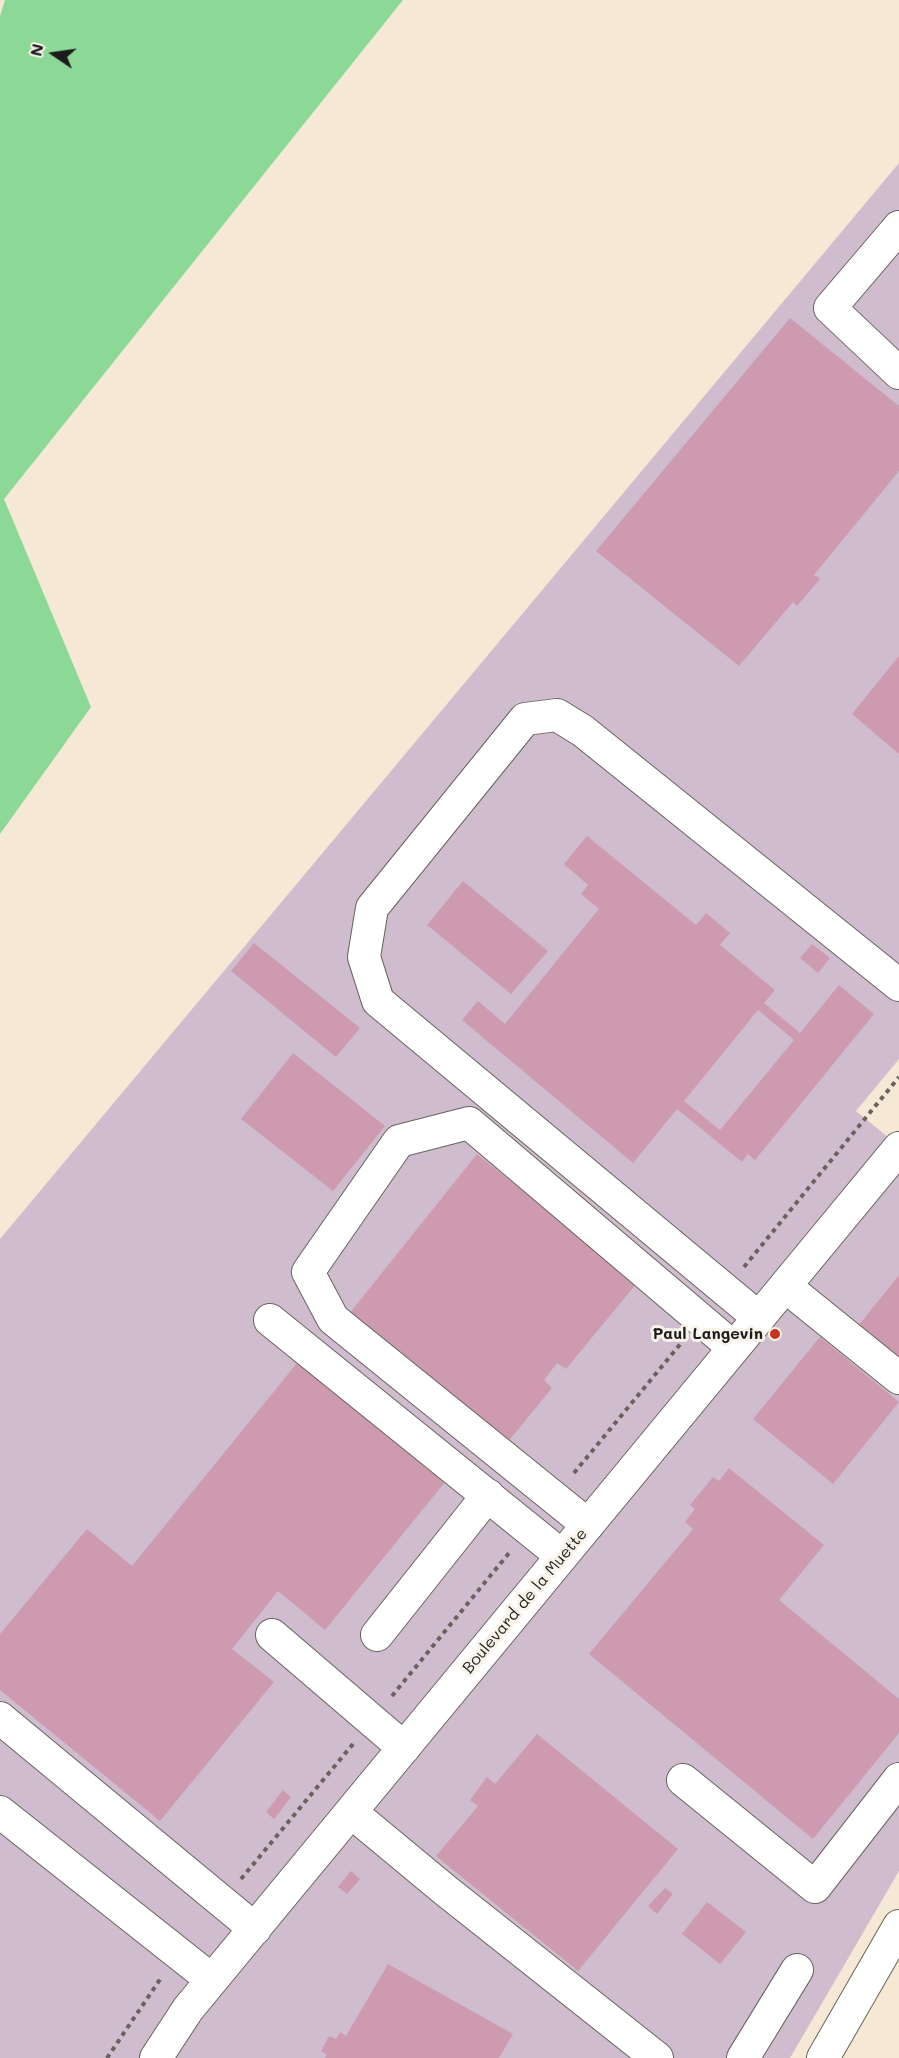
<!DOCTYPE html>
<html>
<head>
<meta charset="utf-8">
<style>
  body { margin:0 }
  #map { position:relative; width:899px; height:2058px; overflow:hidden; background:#f5e8d4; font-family:Mali,sans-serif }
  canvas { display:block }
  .north { position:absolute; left:24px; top:24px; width:60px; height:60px; -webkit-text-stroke:4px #f7f3e8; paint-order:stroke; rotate:283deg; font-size:16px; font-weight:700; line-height:24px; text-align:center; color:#1c1c1c }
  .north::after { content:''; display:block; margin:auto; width:21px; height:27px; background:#1c1c1c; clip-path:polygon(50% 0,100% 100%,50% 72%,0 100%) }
</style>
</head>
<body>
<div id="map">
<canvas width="899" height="2058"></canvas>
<div class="north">N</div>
</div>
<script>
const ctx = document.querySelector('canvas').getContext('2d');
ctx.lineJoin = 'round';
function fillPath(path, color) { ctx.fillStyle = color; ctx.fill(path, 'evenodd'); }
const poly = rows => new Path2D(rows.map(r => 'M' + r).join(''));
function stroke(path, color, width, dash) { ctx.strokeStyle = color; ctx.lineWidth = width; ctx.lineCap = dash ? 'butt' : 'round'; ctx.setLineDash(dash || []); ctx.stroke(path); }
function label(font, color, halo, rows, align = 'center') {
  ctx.font = font + ' Mali,sans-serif'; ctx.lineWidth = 6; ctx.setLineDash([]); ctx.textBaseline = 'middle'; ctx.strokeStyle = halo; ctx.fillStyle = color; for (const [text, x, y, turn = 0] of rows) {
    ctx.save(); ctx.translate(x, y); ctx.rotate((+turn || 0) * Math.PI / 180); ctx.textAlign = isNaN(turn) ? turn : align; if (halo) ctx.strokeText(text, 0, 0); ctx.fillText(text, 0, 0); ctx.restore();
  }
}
fillPath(poly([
  [899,163,899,1059,856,1111,899,1146,899,1871,790,2058,0,2058,0,1239]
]), '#cfbdcf');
fillPath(poly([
  [5,0,403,0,4,499,91,707,0,834,0,16]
]), '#8cd896');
fillPath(poly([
  [790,318,899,406,899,471,814,575,820,579,797,606,793,602,739,666,596,551],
  [899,656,899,754,852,714],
  [587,836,696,925,706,913,730,933,720,945,775,990,764,1003,800,1033,839,985,874,1014,755,1160,748,1154,742,1162,677,1109,633,1163,462,1020,478,1001,505,1024,599,909,581,894,588,885,564,864],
  [758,1010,794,1040,720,1130,684,1101],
  [463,881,548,951,511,994,427,925],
  [254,943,360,1028,336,1057,231,971],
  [812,944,830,958,818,973,800,958],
  [293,1053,385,1126,333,1191,241,1119],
  [477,1154,637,1283,566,1369,557,1363,544,1380,552,1388,507,1443,349,1314],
  [899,1275,899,1357,859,1325],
  [820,1337,899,1402,833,1484,753,1419],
  [302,1357,449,1477,325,1630,278,1591,232,1649,274,1682,160,1821,0,1690,0,1634,87,1529,132,1566],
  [729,1468,824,1545,779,1600,899,1699,899,1733,813,1839,589,1654,693,1529,685,1522,695,1509,690,1505,713,1477,719,1481],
  [537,1734,678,1849,578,1971,436,1856,478,1806,470,1800,487,1777,495,1784],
  [283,1790,291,1797,274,1819,266,1812],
  [351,1871,360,1879,347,1894,338,1887],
  [665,1888,673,1894,657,1914,648,1906],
  [707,1902,746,1932,720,1964,682,1934],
  [388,1964,513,2034,499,2058,325,2058,327,2055,321,2051,329,2036,336,2039,340,2032,346,2036]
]), '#ce9aaf');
const minor = poly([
  [899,227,830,308,899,373],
  [785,1286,899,1378],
  [759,1318,378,1001,364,957,372,908,525,719,557,715,583,731,899,985],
  [270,1320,562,1556],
  [588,1525,333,1319,308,1272,399,1141,469,1123,734,1348],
  [272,1635,404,1748],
  [377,1635,488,1495],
  [0,1718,255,1929],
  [683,1780,815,1887,899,1779],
  [0,1812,212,1980],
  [351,1812,445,1890,657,2058],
  [156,2058,188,2009,899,1148],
  [743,2058,797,1970],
  [823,2058,899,1926]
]);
stroke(minor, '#68635c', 34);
stroke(poly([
  [744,1267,899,1077],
  [574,1473,682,1342],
  [392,1696,509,1553],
  [241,1879,353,1744],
  [107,2058,161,1978]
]), '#68635c', 4, [4.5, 4.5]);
stroke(minor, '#fff', 32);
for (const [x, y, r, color] of [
  [775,1334,6,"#c8321e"]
]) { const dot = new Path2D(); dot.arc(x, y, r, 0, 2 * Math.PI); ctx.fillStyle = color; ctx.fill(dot); stroke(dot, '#f7f3e8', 2); }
label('bold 16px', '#1c1c1c', '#f7f3e8', [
  ["Paul Langevin",763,1334]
], 'right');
label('16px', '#1c1c1c', '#f7f3e8', [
  ["Boulevard de la Muette",525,1601,-50]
]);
</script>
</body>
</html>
